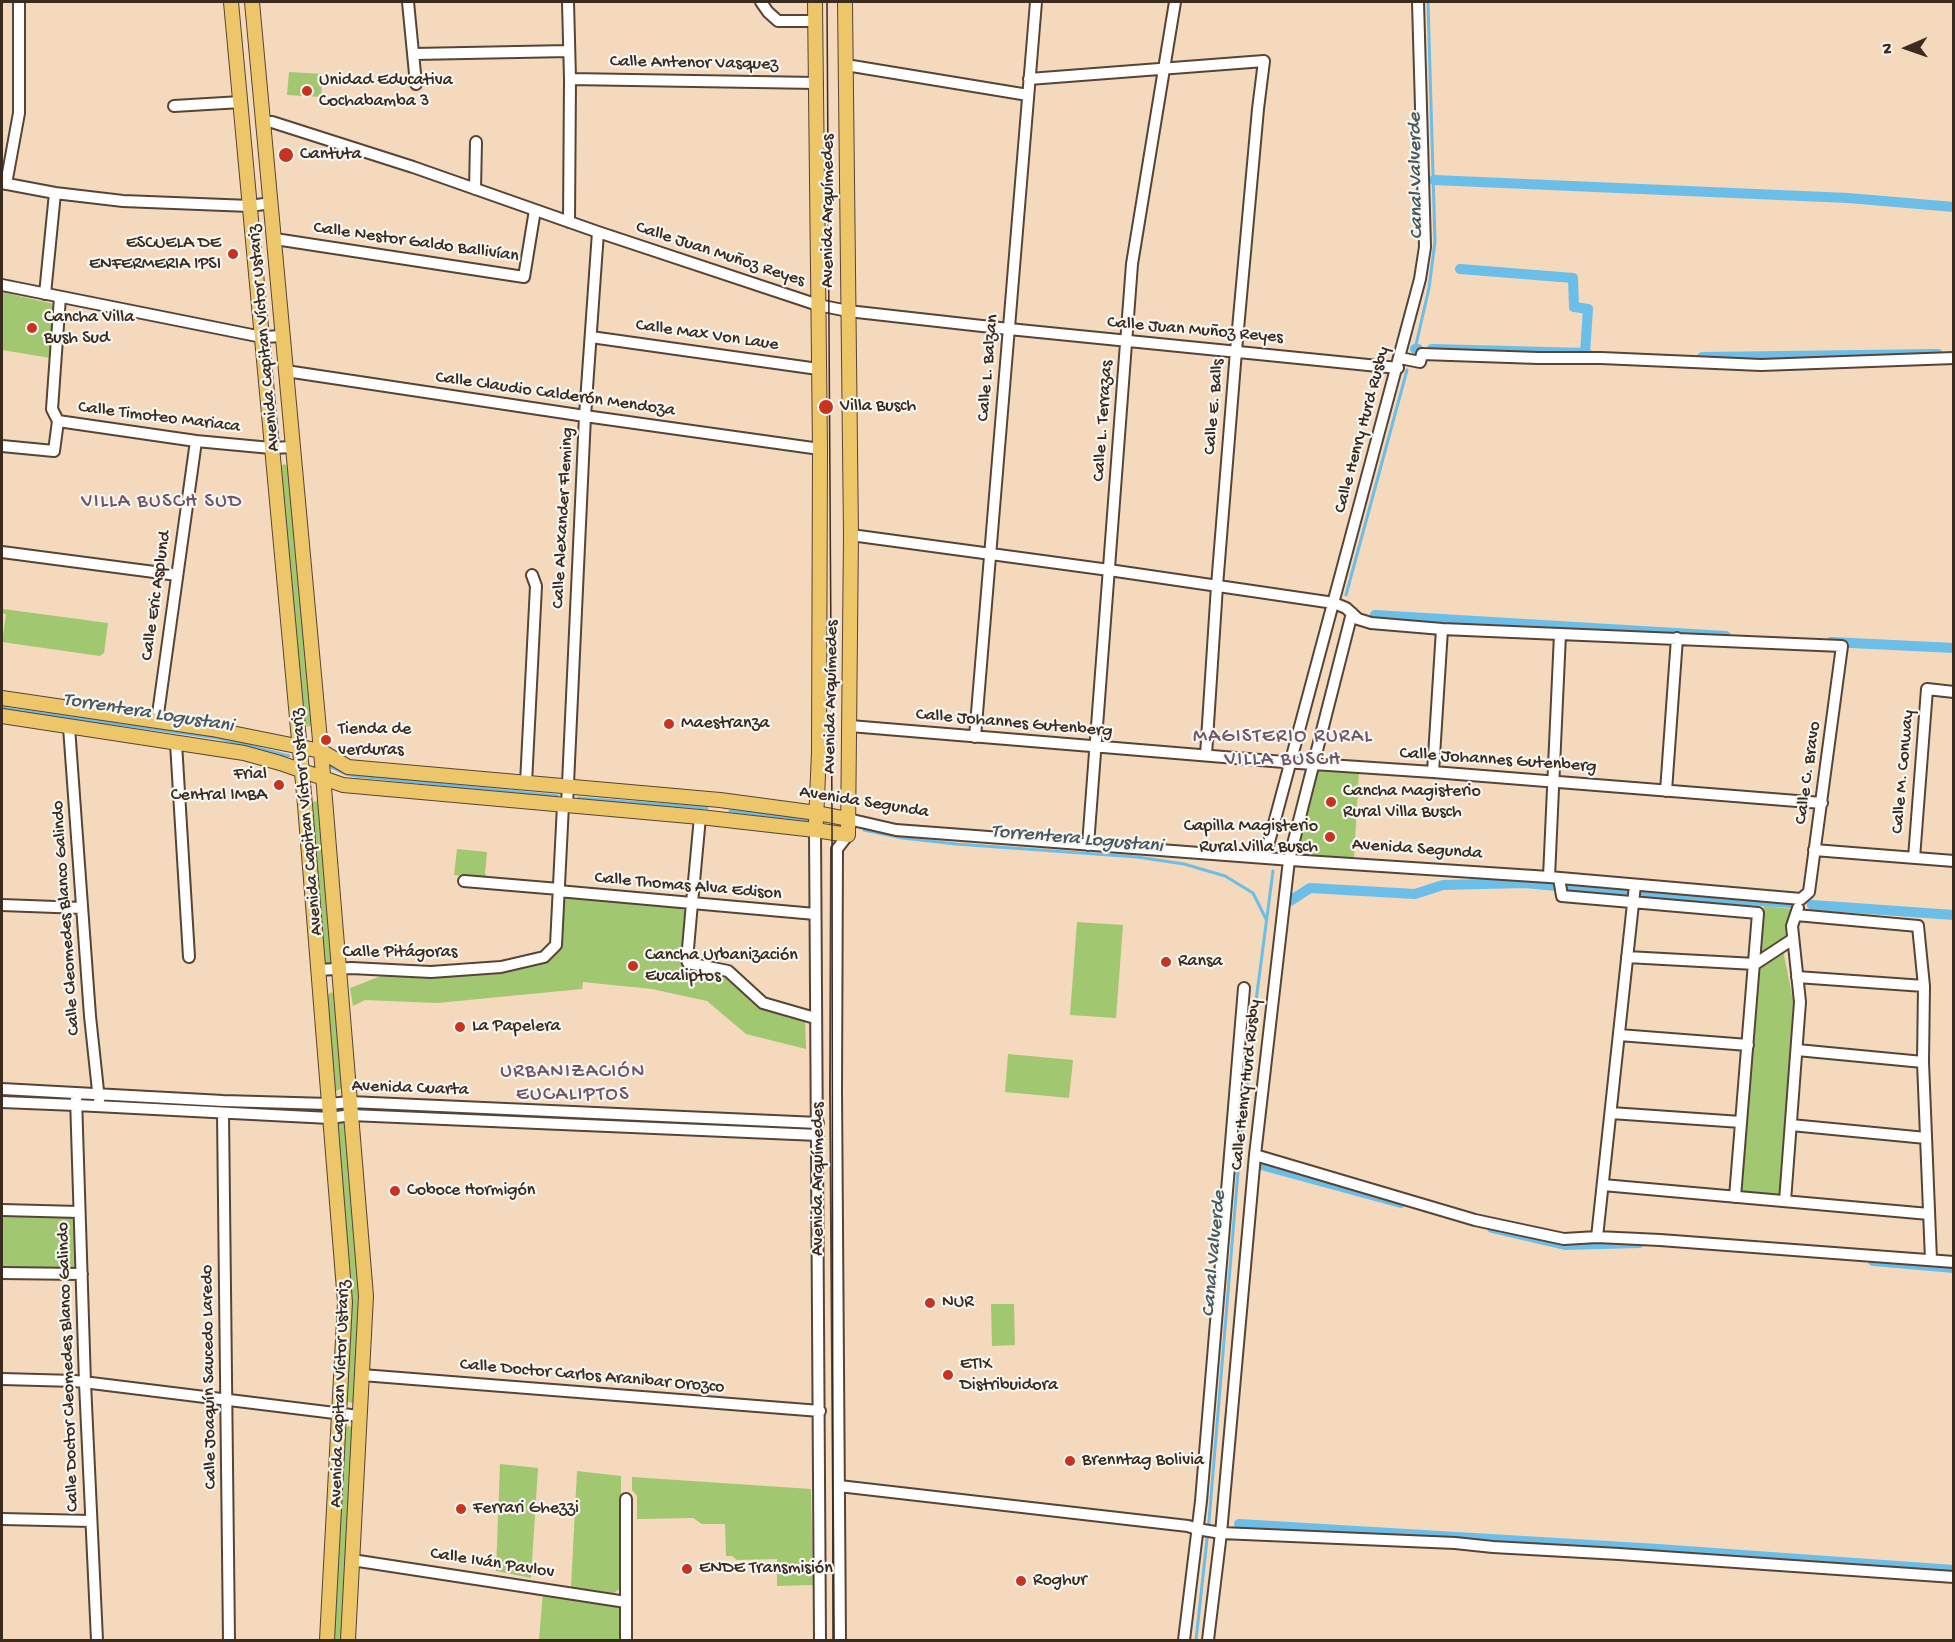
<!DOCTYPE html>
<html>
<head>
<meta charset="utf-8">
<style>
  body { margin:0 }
  #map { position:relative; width:1955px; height:1642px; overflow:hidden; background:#f4d9bc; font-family:"Gochi Hand",sans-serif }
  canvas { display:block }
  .frame { position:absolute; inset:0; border:3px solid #3b2a1e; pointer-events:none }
  .north { position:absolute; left:1877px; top:18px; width:60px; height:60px; -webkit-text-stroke:4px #f6f6f2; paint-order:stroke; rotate:268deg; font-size:16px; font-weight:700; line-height:24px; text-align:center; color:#3b2a1e }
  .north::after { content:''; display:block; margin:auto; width:21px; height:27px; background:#3b2a1e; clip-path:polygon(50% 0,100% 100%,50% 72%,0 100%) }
</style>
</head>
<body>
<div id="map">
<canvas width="1955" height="1642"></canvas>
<div class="frame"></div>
<div class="north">N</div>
</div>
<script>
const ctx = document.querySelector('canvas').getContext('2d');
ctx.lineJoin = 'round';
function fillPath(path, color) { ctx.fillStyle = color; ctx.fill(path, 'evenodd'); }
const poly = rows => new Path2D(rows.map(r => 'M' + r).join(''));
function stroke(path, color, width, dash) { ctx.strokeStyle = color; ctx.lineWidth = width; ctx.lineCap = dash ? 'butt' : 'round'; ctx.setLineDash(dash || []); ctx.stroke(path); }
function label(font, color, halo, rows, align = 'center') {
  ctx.font = font + ' "Gochi Hand",sans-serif'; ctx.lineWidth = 4.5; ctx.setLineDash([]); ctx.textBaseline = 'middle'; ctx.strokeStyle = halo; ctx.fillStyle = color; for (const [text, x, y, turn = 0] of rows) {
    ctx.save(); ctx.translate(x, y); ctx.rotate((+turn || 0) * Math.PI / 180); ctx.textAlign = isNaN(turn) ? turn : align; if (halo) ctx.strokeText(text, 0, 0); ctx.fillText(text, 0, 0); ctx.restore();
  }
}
fillPath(poly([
  [289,72,323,74,321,97,287,95],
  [2,292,54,304,55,307,51,358,2,350],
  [284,464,290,467,313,724,308,727,305,723,279,468],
  [3,609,108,623,104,653,100,656,2,642,6,615,3,613],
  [1322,769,1359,771,1354,858,1301,855,1295,853,1314,774],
  [316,801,319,802,333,961,331,964,326,965,323,961,311,806,313,802],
  [457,849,487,852,485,873,488,879,454,875],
  [566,898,682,908,686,912,682,961,684,967,726,974,766,1010,805,1020,806,1049,746,1034,707,1001,652,989,583,982,582,989,437,1003,365,1000,353,1006,350,988,381,976,424,977,489,971,542,963,550,959,560,946,563,901],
  [1764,906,1793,909,1787,932,1784,955,1794,1005,1780,1194,1740,1192],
  [1077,922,1123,925,1116,1018,1070,1015],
  [331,992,336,996,343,1087,337,1091,334,1088,326,997],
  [1008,1054,1073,1060,1069,1098,1005,1092],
  [338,1120,345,1121,360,1294,354,1402,351,1403,345,1399,336,1124],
  [2,1214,73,1216,76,1270,2,1268],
  [991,1304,1014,1304,1015,1345,992,1346],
  [348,1426,352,1427,354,1431,343,1640,334,1640,343,1431],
  [500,1464,538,1468,531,1578,496,1571],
  [577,1471,621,1476,621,1588,614,1593,571,1587],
  [632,1477,811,1489,813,1585,777,1586,777,1559,737,1560,732,1556,726,1556,725,1524,702,1524,693,1518,637,1519,637,1496,632,1490],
  [543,1592,619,1606,621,1610,621,1640,539,1640]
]), '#a1c771');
stroke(poly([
  [1415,349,1429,288,1435,242,1428,2],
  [1346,595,1407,370],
  [2,708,218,738,289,756],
  [331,767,346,774,356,776,558,796],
  [578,798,707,808],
  [730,811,809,820],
  [864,830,903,838,956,844,1137,857,1184,864,1225,876,1253,893,1266,919],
  [1196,1640,1209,1521,1240,1148,1256,1001,1273,871]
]), '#6bbee7', 3);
stroke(poly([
  [1434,180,1848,198,1954,207],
  [1460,269,1573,278,1574,307,1588,309,1585,353],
  [1415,349,1418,349],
  [1432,349,1587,353],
  [1702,357,1938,354],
  [1375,615,1726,636],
  [1831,642,1954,648],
  [1641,893,1792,903],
  [1290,901,1310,888,1415,894,1443,885,1524,883,1624,892],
  [1812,905,1954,915],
  [1261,1165,1401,1203],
  [1492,1228,1565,1245,1639,1243],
  [1873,1261,1954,1268],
  [1239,1524,1658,1549,1954,1570]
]), '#6bbee7', 10);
const minor = poly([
  [408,2,416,84],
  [568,2,570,79,569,222],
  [761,2,768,12,778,21,815,21],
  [414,54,569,51],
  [846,65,1028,95],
  [570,79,817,83],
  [1029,79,1264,61,1258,109,1236,351,1217,586,1206,755],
  [174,106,241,102],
  [264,122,272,122,413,167,598,232,818,305,848,311,1009,329,1398,368],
  [2,183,55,193,123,201,250,206,271,203],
  [6,184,19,113,19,2],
  [475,189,476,142],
  [275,239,524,277,535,210],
  [2,285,262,337,283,336],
  [45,294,55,193],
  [591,337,818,369],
  [1400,358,1420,362,1422,354,1538,358,1601,358,1761,365,1954,358],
  [286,371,585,416,820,449],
  [58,421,196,441,271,448,293,447],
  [2,446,54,451,58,421,52,409,60,297],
  [851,535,1109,570,1334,603,1346,608,1358,619,1371,623,1442,629,1842,646,1809,892,1801,899],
  [2,552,177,575],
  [157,721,196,441],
  [850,726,1284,762,1433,772,1822,803],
  [69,727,90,1016,99,1100],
  [975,737,1036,2],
  [176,743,189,957],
  [1433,772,1442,629],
  [526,783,536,586,532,575],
  [1666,791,1677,638],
  [567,805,585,416,598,232],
  [700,817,692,903,687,960,688,963,728,971,763,1003,815,1018],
  [848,819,896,830,1305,861,1549,877,1801,899],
  [815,830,820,1640],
  [1088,845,1132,264,1175,2],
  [1814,850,1954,861],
  [1265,857,1420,279,1425,247,1418,2],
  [1914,858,1927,689,1954,692],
  [1549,877,1560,634],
  [1559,878,1562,896,1758,913,1735,1197],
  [464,881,559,889],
  [558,891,815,914],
  [2,905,82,908],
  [1796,915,1918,926,1924,986,1923,1062,1931,1260],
  [1627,957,1755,964,1793,939],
  [319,970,351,968,431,972,501,967,544,957,556,945,563,805],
  [1797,977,1924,986],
  [1619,1035,1748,1045],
  [1797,1050,1923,1062],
  [2,1089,223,1101,329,1104,350,1102,818,1123],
  [76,1098,85,1383,97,1640],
  [2,1102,76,1105,330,1118,351,1115,818,1135],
  [223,1113,229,1640],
  [1611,1113,1741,1122],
  [1791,1125,1926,1138],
  [1255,1155,1475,1220,1564,1239,1597,1237,1660,1240,1954,1262],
  [1603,1185,1929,1214],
  [1785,1201,1800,1002,1792,926,1798,908],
  [2,1210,79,1212],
  [1597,1237,1635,885],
  [2,1273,82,1274],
  [362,1375,820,1411],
  [2,1379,75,1381,359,1416],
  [839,1486,1188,1526,1197,1529,1221,1533,1455,1543,1493,1547,1619,1554,1954,1577],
  [626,1499,626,1640],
  [2,1519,91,1521],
  [352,1560,626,1602],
  [840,1640,836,1090,837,849,848,835],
  [1184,1640,1201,1501,1244,988],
  [1208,1640,1221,1533,1255,1155,1289,860,1352,613]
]);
const major = poly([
  [231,2,305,805,345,1302,327,1640],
  [252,2,321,751,366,1296,348,1640],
  [815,2,820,449,819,752,816,822],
  [2,698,212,729,321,751,348,767,720,800,817,813,848,819],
  [2,716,244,753,280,763,343,785,700,817,815,830,848,835,851,535,845,2]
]);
stroke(minor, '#574436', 14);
stroke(major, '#574436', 16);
stroke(minor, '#fff', 10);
stroke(major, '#ecc669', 14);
stroke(poly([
  [827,2,832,815,833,1640]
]), '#3b2a1e', 1.5);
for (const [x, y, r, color] of [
  [307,91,6,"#c8321e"],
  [286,155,8,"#c8321e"],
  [233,254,6,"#c8321e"],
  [32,328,6,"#c8321e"],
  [826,407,8,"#c8321e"],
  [669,724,6,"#c8321e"],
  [326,740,6,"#c8321e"],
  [279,785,6,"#c8321e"],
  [1331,802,6,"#c8321e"],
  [1330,837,6,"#c8321e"],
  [1166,962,6,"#c8321e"],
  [633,966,6,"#c8321e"],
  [460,1027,6,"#c8321e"],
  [395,1191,6,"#c8321e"],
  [930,1303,6,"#c8321e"],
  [948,1375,6,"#c8321e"],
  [1070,1461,6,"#c8321e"],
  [461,1509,6,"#c8321e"],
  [687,1569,6,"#c8321e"],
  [1021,1581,6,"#c8321e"]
]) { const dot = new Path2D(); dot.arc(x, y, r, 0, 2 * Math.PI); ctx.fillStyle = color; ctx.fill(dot); stroke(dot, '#f6f6f2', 2); }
label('18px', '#3b2a1e', '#f6f6f2', [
  ["Calle Antenor Vasquez",694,64,1],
  ["Avenida Arquímedes",829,211,-90],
  ["Calle Nestor Galdo Ballivían",416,243,8],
  ["Calle Juan Muñoz Reyes",720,255,18],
  ["Calle Juan Muñoz Reyes",1195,331,5],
  ["Calle Max Von Laue",707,336,8],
  ["Avenida Capitan Víctor Ustariz",265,338,-95],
  ["Calle L. Balzan",989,368,-85],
  ["Calle Claudio Calderón Mendoza",555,395,8],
  ["Calle E. Balls",1215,407,-85],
  ["Calle Timoteo Mariaca",159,418,7],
  ["Calle L. Terrazas",1104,421,-86],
  ["Calle Henry Hurd Rusby",1363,430,-75],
  ["Calle Alexander Fleming",564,518,-87],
  ["Calle Eric Asplund",157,596,-82],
  ["Avenida Arquímedes",832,697,-89],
  ["Calle Johannes Gutenberg",1014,724,5],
  ["Calle Johannes Gutenberg",1498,761,4],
  ["Calle M. Conway",1904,772,-85],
  ["Calle C. Bravo",1809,773,-82],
  ["Avenida Segunda",864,803,9],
  ["Avenida Capitan Víctor Ustariz",308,822,-95],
  ["Avenida Segunda",1417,850,4],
  ["Calle Thomas Alva Edison",688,887,5],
  ["Calle Cleomedes Blanco Galindo",67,918,-94],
  ["Calle Pitágoras",400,953],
  ["Calle Henry Hurd Rusby",1247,1085,-84],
  ["Avenida Cuarta",410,1089,2],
  ["Avenida Arquímedes",819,1179,-90],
  ["Calle Doctor Cleomedes Blanco Galindo",69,1367,-92],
  ["Calle Joaquín Saucedo Laredo",210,1377,-91],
  ["Calle Doctor Carlos Aranibar Orozco",592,1377,5],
  ["Avenida Capitan Víctor Ustariz",341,1394,-88],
  ["Calle Iván Pavlov",492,1564,9]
]);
label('18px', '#3b2a1e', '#f6f6f2', [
  ["Unidad Educativa",319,81],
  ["Cochabamba 3",319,102],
  ["Cantuta",300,155],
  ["ESCUELA DE",221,244,"right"],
  ["ENFERMERIA IPSI",221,265,"right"],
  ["Cancha Villa",44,318],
  ["Bush Sud",44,339],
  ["Villa Busch",840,407],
  ["Maestranza",681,724],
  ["Tienda de",338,730],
  ["verduras",338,751],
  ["Frial",267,775,"right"],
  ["Central IMBA",267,796,"right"],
  ["Cancha Magisterio",1343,792],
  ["Rural Villa Busch",1343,813],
  ["Capilla Magisterio",1318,827,"right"],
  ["Rural Villa Busch",1318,848,"right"],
  ["Cancha Urbanización",645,956],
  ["Eucaliptos",645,977],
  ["Ransa",1178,962],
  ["La Papelera",472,1027],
  ["Coboce Hormigón",407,1191],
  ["NUR",942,1303],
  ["ETIX",960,1365],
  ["Distribuidora",960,1386],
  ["Brenntag Bolivia",1082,1461],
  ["Ferrari Ghezzi",473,1509],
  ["ENDE Transmisión",699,1569],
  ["Roghur",1033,1581]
], 'left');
label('italic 20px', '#49565a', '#f6f6f2', [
  ["Canal Valverde",1417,176,-91],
  ["Torrentera Logustani",148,714,9],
  ["Torrentera Logustani",1077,840,5],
  ["Canal Valverde",1215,1254,-85]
]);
ctx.letterSpacing = '1.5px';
label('20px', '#705565', '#f6f6f2', [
  ["VILLA BUSCH SUD",162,503],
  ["MAGISTERIO RURAL",1283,738],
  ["VILLA BUSCH",1283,761],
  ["URBANIZACIÓN",573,1073],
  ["EUCALIPTOS",573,1096]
]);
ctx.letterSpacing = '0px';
</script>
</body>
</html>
